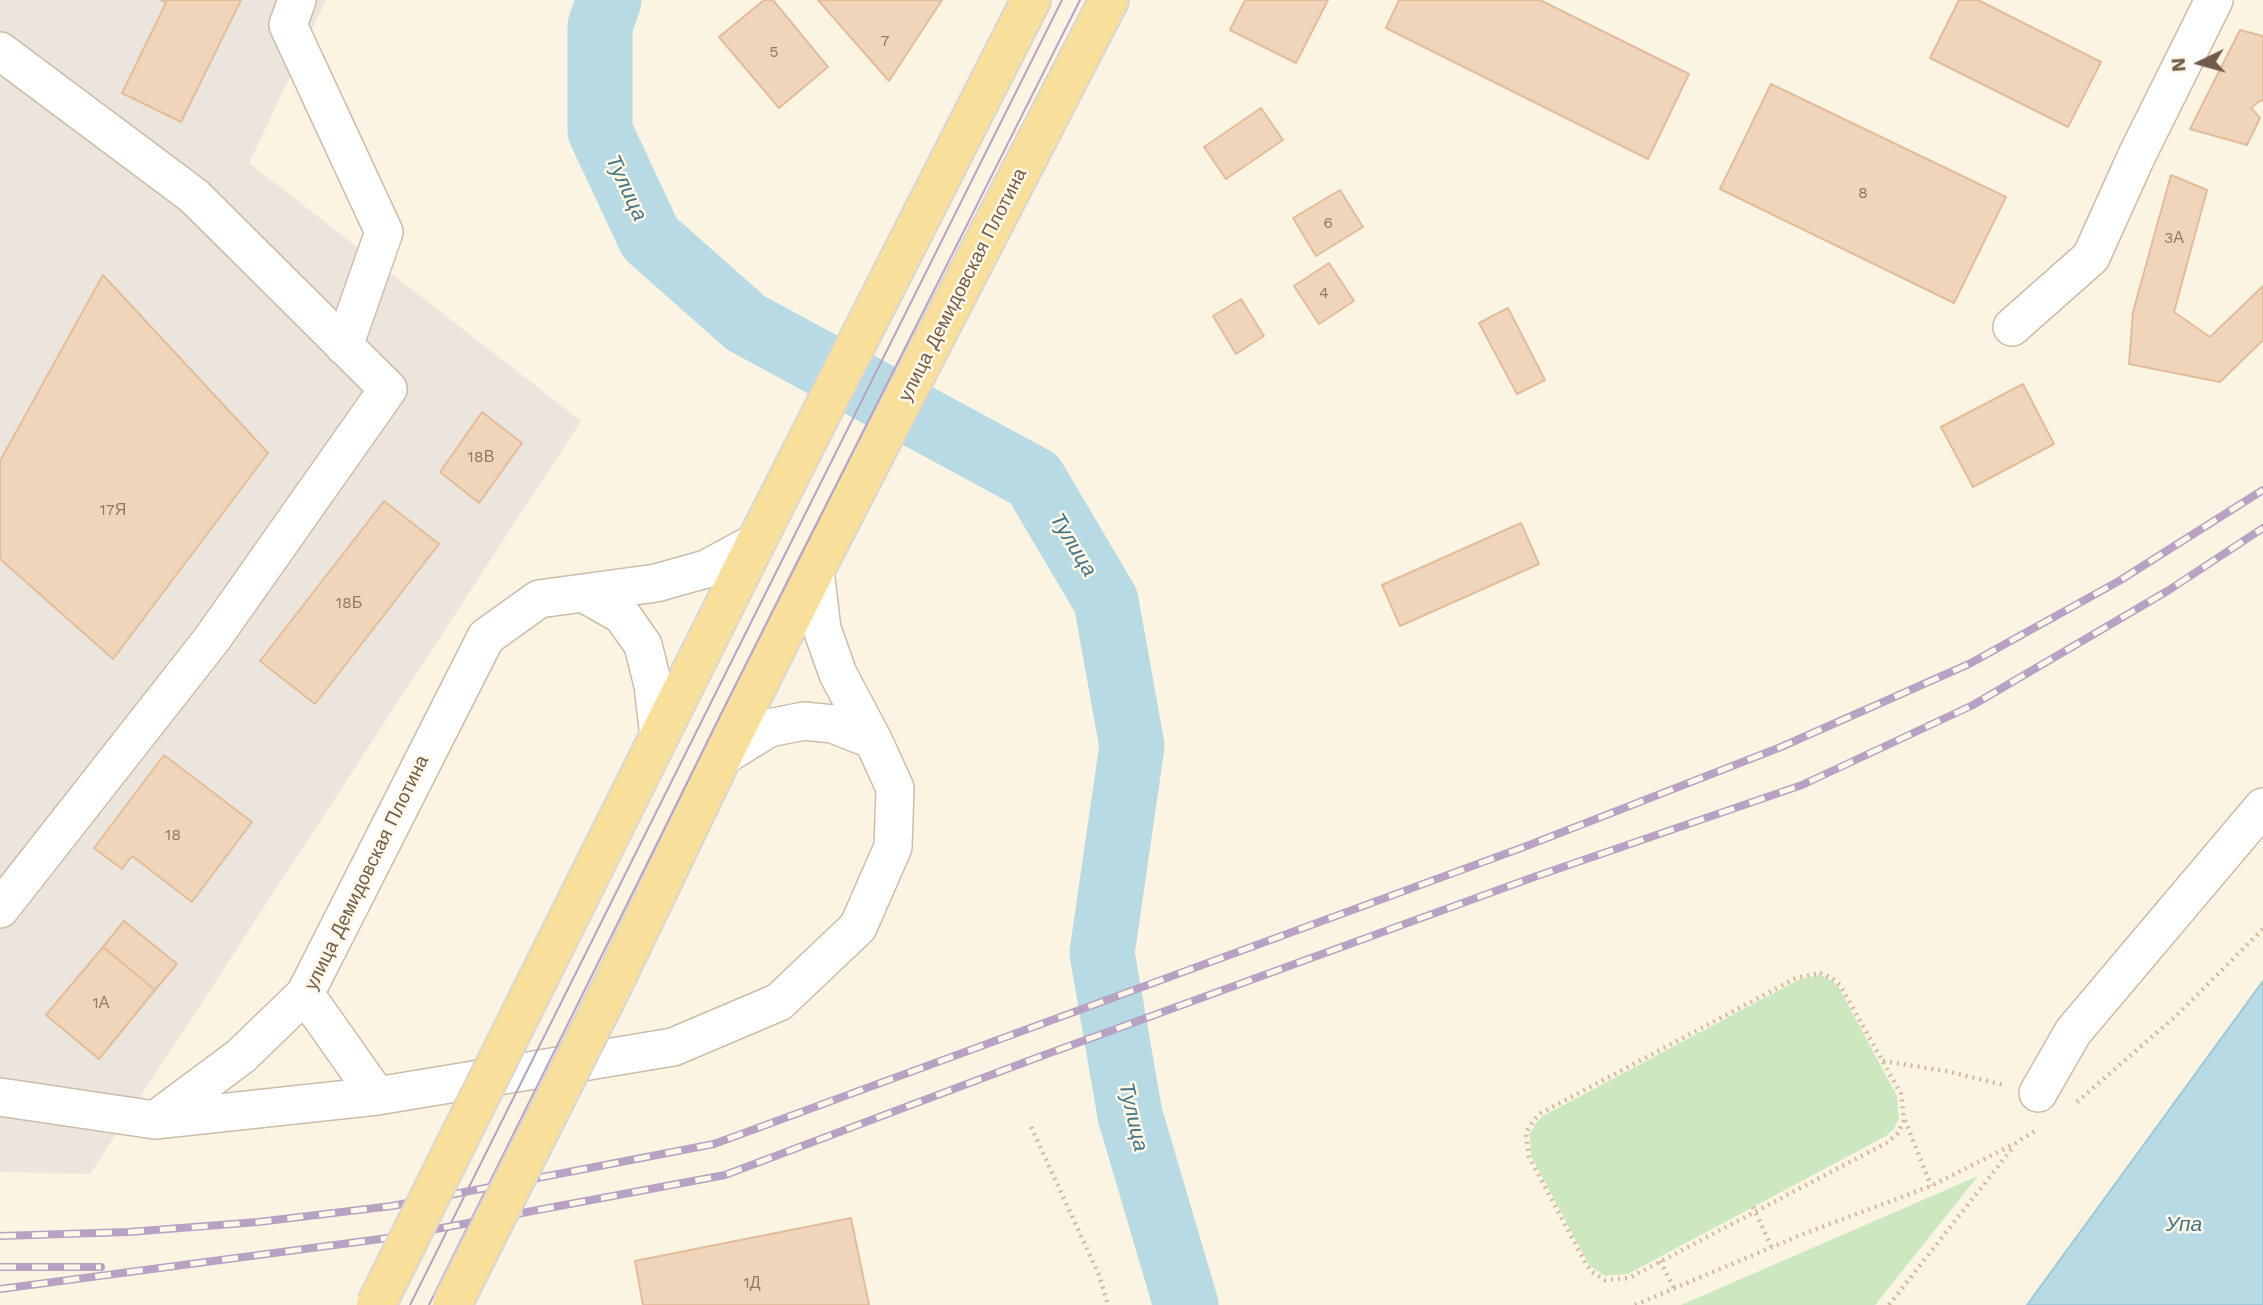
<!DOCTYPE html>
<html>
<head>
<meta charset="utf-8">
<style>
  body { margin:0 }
  #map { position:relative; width:2263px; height:1305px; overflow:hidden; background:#fbf4e2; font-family:"Work Sans",sans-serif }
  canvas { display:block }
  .north { position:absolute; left:2165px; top:28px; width:70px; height:70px; -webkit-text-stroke:5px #fff8e8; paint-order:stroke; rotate:265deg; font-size:19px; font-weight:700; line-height:28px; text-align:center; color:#725c49 }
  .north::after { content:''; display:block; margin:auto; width:24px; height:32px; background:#725c49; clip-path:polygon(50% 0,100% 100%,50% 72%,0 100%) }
</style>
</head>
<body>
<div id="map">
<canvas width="2263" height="1305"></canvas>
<div class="north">N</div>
</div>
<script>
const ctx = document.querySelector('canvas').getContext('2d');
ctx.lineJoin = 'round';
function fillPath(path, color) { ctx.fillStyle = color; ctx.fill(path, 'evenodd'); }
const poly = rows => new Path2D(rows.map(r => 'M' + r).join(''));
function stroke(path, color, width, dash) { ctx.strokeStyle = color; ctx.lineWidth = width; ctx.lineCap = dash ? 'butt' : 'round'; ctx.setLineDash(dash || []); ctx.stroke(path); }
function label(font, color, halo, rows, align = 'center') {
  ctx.font = font + ' "Work Sans",sans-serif'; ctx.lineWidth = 5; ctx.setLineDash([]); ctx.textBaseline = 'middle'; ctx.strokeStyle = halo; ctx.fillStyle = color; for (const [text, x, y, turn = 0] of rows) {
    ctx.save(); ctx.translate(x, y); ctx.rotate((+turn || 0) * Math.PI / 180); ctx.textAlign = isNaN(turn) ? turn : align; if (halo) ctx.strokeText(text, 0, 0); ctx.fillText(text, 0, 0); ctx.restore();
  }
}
fillPath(poly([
  [0,0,326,0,249,163,581,421,90,1174,0,1172]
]), '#ebe5dd');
fillPath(poly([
  [1820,975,1831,980,1838,986,1897,1096,1899,1119,1893,1130,1886,1136,1628,1274,1605,1276,1594,1269,1588,1263,1531,1156,1530,1133,1536,1123,1543,1116,1798,980],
  [1978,1176,1875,1305,1681,1305]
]), '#cde8c1');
const water = poly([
  [2263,981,2263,1305,2027,1305,2263,981]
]);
fillPath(water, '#b7dae4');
stroke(water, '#9ec8d6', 2);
stroke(poly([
  [609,0,600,26,600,131,650,238,746,323,1034,479,1106,601,1132,746,1102,953,1130,1115,1186,1305]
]), '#b7dae4', 65);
const building = poly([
  [161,0,241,0,181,122,122,93,166,3,161,0],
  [764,0,773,0,828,67,779,108,719,37,764,0],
  [818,0,942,0,889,81,818,0],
  [1245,0,1328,0,1296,63,1230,30,1245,0],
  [1399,0,1540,0,1689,74,1648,159,1386,28,1399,0],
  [1959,0,1978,0,2101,62,2068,127,1930,58,1959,0],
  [2240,30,2263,36,2263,101,2261,100,2251,108,2260,118,2247,145,2190,129,2240,30],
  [1771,84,2006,197,1954,303,1720,189,1771,84],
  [1261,108,1283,140,1226,179,1204,147,1261,108],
  [2171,175,2207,190,2174,312,2210,337,2263,286,2263,340,2220,382,2129,364,2133,312,2171,175],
  [1340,190,1363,227,1316,256,1293,218,1340,190],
  [1329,263,1354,301,1319,324,1294,286,1329,263],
  [103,275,268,453,113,659,0,559,0,461,103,275],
  [1241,299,1264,336,1236,354,1213,316,1241,299],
  [1508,308,1545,380,1517,394,1479,323,1508,308],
  [2023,384,2054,444,1973,487,1941,427,2023,384],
  [482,412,522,443,479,503,440,472,482,412],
  [384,501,439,544,315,704,260,661,384,501],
  [1521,523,1539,564,1400,626,1382,585,1521,523],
  [164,755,252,822,192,902,132,856,122,869,94,848,164,755],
  [124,921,177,964,155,990,103,947,124,921],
  [103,947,155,990,99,1059,46,1015,103,947],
  [851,1218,869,1305,643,1305,635,1261,851,1218]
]);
fillPath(building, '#f0d5ba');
stroke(building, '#e2bd9b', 2);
const minor = poly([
  [297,0,288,25,384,232,344,346],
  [0,51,194,196,388,389,212,639,0,909],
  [2012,327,2091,257,2137,155,2214,0],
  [583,593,622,615,643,645,653,685,659,737],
  [722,757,769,728,804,721,833,724,873,740],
  [2038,1093,2073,1032,2263,807],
  [377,1096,305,994,486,637,539,599,656,583,706,569,756,542],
  [0,1097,155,1120,241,1056,305,994],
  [155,1120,377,1096,673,1047,779,1002,858,927,893,847,895,788,873,740,838,674,822,629,815,570]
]);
const major = poly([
  [553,949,756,542,1031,0],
  [615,980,722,757,815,570,1109,0]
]);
stroke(minor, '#ccbca9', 40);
stroke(major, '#dad5d0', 42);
stroke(poly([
  [1820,973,1832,978,1840,985,1901,1094,1904,1120,1898,1133,1888,1142,1629,1278,1605,1280,1592,1272,1586,1264,1529,1157,1526,1132,1534,1120,1541,1113,1796,978,1820,973],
  [1883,1061,1946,1071,2004,1085],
  [2077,1102,2177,1015,2263,929],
  [1905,1120,1931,1186],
  [1031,1127,1099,1275,1108,1305],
  [1753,1207,1772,1248],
  [1660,1261,1675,1290],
  [1635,1305,1798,1236,1931,1186,2016,1143,2038,1129],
  [1889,1305,2014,1146]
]), '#d5b89e', 4.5, [2, 5]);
stroke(minor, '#fff', 37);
stroke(major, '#f9df9c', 38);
stroke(poly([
  [410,1305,1062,0],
  [429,1305,723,710,1080,0]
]), '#b7a2c4', 2);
const rail = poly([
  [0,1236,129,1232,258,1222,392,1206,714,1144,1524,847,1781,747,1969,664,2119,581,2263,490],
  [0,1267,101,1267],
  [0,1289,388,1238,725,1175,1036,1058,1534,877,1802,785,1973,705,2169,590,2263,528]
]);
stroke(rail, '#b7a2c4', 8);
stroke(rail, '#fff8e8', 5, [16]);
const majorBridge = poly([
  [376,1305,553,949],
  [452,1305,615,980]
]);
stroke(majorBridge, '#dad5d0', 42, []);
stroke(majorBridge, '#f9df9c', 38);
label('16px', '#927a65', null, [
  ["7",885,41],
  ["5",774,52],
  ["8",1863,193],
  ["6",1328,223],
  ["3А",2174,238],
  ["4",1324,293],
  ["18В",481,457],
  ["17Я",113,510],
  ["18Б",349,603],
  ["18",173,835],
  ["1А",101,1003],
  ["1Д",752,1283]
]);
label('19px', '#725c49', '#fff8e8', [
  ["улица Демидовская Плотина",963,285,-63],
  ["улица Демидовская Плотина",367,873,-64]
]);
label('italic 21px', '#447485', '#fff8e8', [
  ["Тулица",626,188,65],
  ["Тулица",1073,545,59],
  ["Тулица",1133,1117,77],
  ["Упа",2184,1225]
]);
</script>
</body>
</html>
